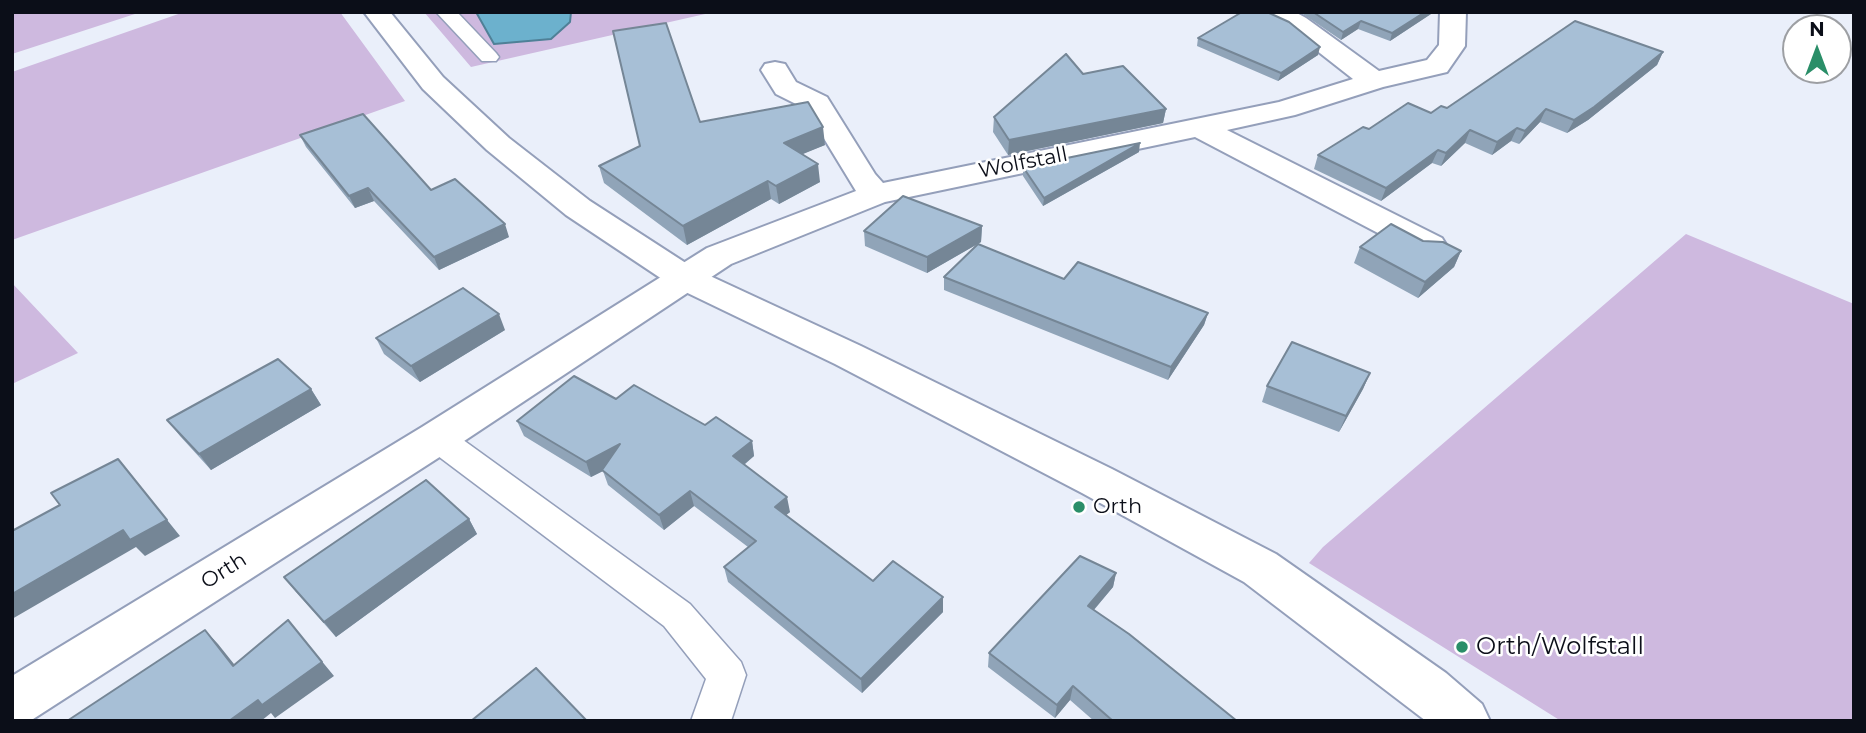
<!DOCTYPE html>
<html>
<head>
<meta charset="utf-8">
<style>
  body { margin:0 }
  #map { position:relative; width:1866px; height:733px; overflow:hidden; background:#eaeffa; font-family:Montserrat,sans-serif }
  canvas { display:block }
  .frame { position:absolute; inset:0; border:14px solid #0b0e18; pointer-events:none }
  .north { position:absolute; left:1782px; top:14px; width:70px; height:70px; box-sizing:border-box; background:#fff; border:2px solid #9d9fa3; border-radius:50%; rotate:0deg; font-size:19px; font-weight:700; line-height:28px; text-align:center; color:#0b0e18 }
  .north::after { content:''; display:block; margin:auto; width:24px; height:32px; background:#2a8e68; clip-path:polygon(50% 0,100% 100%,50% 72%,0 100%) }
</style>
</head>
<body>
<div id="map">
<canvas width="1866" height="733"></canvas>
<div class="frame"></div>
<div class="north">N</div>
</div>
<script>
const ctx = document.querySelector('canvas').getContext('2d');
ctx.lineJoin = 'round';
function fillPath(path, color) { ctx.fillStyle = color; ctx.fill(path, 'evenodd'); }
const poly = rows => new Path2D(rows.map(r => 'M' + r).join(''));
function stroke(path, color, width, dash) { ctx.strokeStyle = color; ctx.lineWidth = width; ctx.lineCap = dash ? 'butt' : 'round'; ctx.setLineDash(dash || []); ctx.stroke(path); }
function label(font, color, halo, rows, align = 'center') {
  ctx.font = font + ' Montserrat,sans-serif'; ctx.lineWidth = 5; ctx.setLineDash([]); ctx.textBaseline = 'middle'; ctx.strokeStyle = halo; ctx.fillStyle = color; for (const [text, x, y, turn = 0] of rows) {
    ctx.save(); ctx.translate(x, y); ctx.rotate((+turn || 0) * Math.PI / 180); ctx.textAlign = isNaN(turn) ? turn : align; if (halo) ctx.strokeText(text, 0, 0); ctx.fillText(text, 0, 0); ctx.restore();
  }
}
fillPath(poly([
  [12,12,141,12,12,54],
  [184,12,340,12,405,101,12,240,12,72],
  [424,12,714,12,471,67],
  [1686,234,1854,304,1854,721,1561,721,1309,563,1323,547],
  [12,283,78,353,12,384]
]), '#ceb9df');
const water = poly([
  [476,12,571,12,570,22,551,39,494,44,476,12]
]);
fillPath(water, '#6cb1cd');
stroke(water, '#4f8097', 2);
const lane = poly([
  [436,12,457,12,496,53,499,57,496,61,482,61,436,12],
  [437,426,448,429,690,604,741,662,746,675,731,721,691,721,706,679,664,626,426,447,421,438,426,429,437,426]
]);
const street = poly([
  [1262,12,1295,12,1306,18,1379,71,1427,60,1439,45,1440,12,1466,12,1465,46,1447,72,1383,87,1295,115,1227,130,1442,238,1447,246,1442,254,1430,257,1418,254,1195,137,885,202,731,264,452,449,30,721,12,721,12,676,422,427,707,248,856,191,806,109,776,94,761,70,765,64,775,62,785,64,796,82,827,97,875,174,883,183,1279,102,1353,79,1288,28,1265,17,1262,12]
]);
const secondary = poly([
  [364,12,390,12,443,77,509,138,590,201,695,269,861,346,1112,469,1276,554,1446,673,1482,704,1490,721,1426,721,1244,582,1082,493,835,364,671,285,566,215,487,150,423,89,364,12]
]);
stroke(lane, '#949fba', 3);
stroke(street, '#949fba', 4);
stroke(secondary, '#949fba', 4);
fillPath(lane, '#fff');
fillPath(street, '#fff');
fillPath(secondary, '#fff');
fillPath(poly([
  [1300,12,1434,12,1390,41,1358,29,1341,40],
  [1198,38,1318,55,1278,81,1197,46],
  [1663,52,1657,65,1588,120,1567,133,1540,122,1519,144,1511,141,1492,155,1465,143,1441,166,1432,163,1381,201,1314,169,1318,155,1431,113],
  [1083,74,1166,109,1163,123,1008,155,993,132,994,117],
  [700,122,825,145,802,154,820,182,779,204,771,199,687,245,604,183,599,166,640,147],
  [300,135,431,190,509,237,439,270,374,201,355,208,306,147],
  [1139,152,1043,206,1023,176,1023,167],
  [982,226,981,242,927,273,865,246,864,231],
  [1423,241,1461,251,1454,267,1418,298,1354,263,1360,247],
  [944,277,1064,279,1208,313,1204,325,1168,380,944,290],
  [505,330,420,382,384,354,376,338],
  [1370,373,1363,389,1339,432,1262,402,1267,386],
  [311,389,321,405,211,470,180,436,167,420],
  [616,399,705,425,752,441,754,456,744,465,790,512,786,515,873,581,943,612,862,693,728,582,724,567,748,547,694,506,664,530,608,485,603,471,591,477,524,436,517,421],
  [469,519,477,534,336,637,296,592,284,577],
  [1116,573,1113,587,1094,610,1237,721,1094,721,1070,700,1055,718,988,667,989,653]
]), '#90a4b8');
fillPath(poly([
  [1425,12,1434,12,1390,41,1392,33],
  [1361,21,1358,29,1341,40,1343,32],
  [1320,47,1318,55,1278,81,1281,73],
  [1663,52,1657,65,1588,120,1567,133,1574,120],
  [1166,109,1163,123,1008,155,1009,140],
  [1546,109,1540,122,1519,144,1525,131],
  [823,127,825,145,786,161,784,143],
  [1517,128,1511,141,1492,155,1497,142],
  [1470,130,1465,143,1441,166,1446,153],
  [1140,143,1139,152,1043,206,1044,198],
  [1438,150,1432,163,1381,201,1386,188],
  [818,164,820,182,779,204,776,186],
  [768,181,771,199,687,245,683,226],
  [368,188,374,201,355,208,349,196],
  [505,224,509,237,439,270,434,257],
  [982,226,981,242,927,273,927,257],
  [1461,251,1454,267,1418,298,1425,282],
  [1208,313,1204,325,1168,380,1171,367],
  [499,314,505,330,420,382,411,366],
  [1370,373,1363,389,1339,432,1346,416],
  [311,389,321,405,211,470,199,454],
  [752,441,754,456,736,471,733,456],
  [620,444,625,460,591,477,586,462],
  [118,459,180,536,145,556,136,547,12,619,12,594,123,530],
  [690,491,694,506,664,530,659,515],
  [787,497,790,512,778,522,775,507],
  [469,519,477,534,336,637,324,622],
  [1116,573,1113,587,1085,620,1088,606],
  [943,597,943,612,862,693,861,679],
  [288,620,334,676,275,718,271,713,261,721,229,721,258,700],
  [205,630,218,644,246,679,233,666],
  [1073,686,1070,700,1055,718,1057,705]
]), '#758696');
const building = poly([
  [1242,12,1267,12,1289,22,1320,47,1281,73,1198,38,1242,12],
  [1313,12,1425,12,1392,33,1361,21,1343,32,1313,12],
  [1575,21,1663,52,1594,107,1574,120,1546,109,1525,131,1517,128,1497,142,1470,130,1446,153,1438,150,1386,188,1318,155,1363,127,1369,129,1408,103,1431,113,1441,106,1447,108,1575,21],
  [666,23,700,122,808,102,823,127,784,143,818,164,776,186,768,181,683,226,599,166,640,146,613,31,666,23],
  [1066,54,1083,74,1123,66,1166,109,1009,140,994,117,1066,54],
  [363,114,431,190,455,179,505,224,434,257,368,188,349,196,300,135,363,114],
  [1140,143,1044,198,1023,167,1140,143],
  [903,196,982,226,927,257,864,231,903,196],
  [1391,224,1423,241,1443,242,1461,251,1425,282,1360,247,1391,224],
  [978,244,1064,279,1078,262,1208,313,1171,367,944,277,978,244],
  [463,288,499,314,411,366,376,338,463,288],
  [1292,342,1370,373,1346,416,1267,386,1292,342],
  [278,359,311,389,199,454,167,420,278,359],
  [574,376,616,399,634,385,705,425,716,417,752,441,733,456,787,497,775,507,873,581,893,561,943,597,861,679,724,567,756,541,690,491,659,515,602,470,620,444,586,462,517,421,574,376],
  [118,459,167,520,130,540,123,530,12,594,12,531,60,505,51,493,118,459],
  [426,480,469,519,324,622,284,577,426,480],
  [1080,556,1116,573,1088,606,1129,634,1237,721,1113,721,1073,686,1057,705,989,653,1080,556],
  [288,620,322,662,262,705,258,700,229,721,67,721,205,630,233,666,288,620],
  [536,668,587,721,471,721,536,668]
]);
fillPath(building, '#a7bfd6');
stroke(building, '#758696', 2);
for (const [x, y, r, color] of [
  [1079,507,7,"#2a8e68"],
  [1462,647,7,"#2a8e68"]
]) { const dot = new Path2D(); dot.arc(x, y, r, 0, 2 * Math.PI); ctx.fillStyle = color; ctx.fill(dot); stroke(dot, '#fff', 2.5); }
label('21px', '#0b0e18', '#fff', [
  ["Wolfstall",1023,163,-11],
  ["Orth",224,571,-32]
]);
label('21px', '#0b0e18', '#fff', [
  ["Orth",1093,507]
], 'left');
label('24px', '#0b0e18', '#fff', [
  ["Orth/Wolfstall",1476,647]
], 'left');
</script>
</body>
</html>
